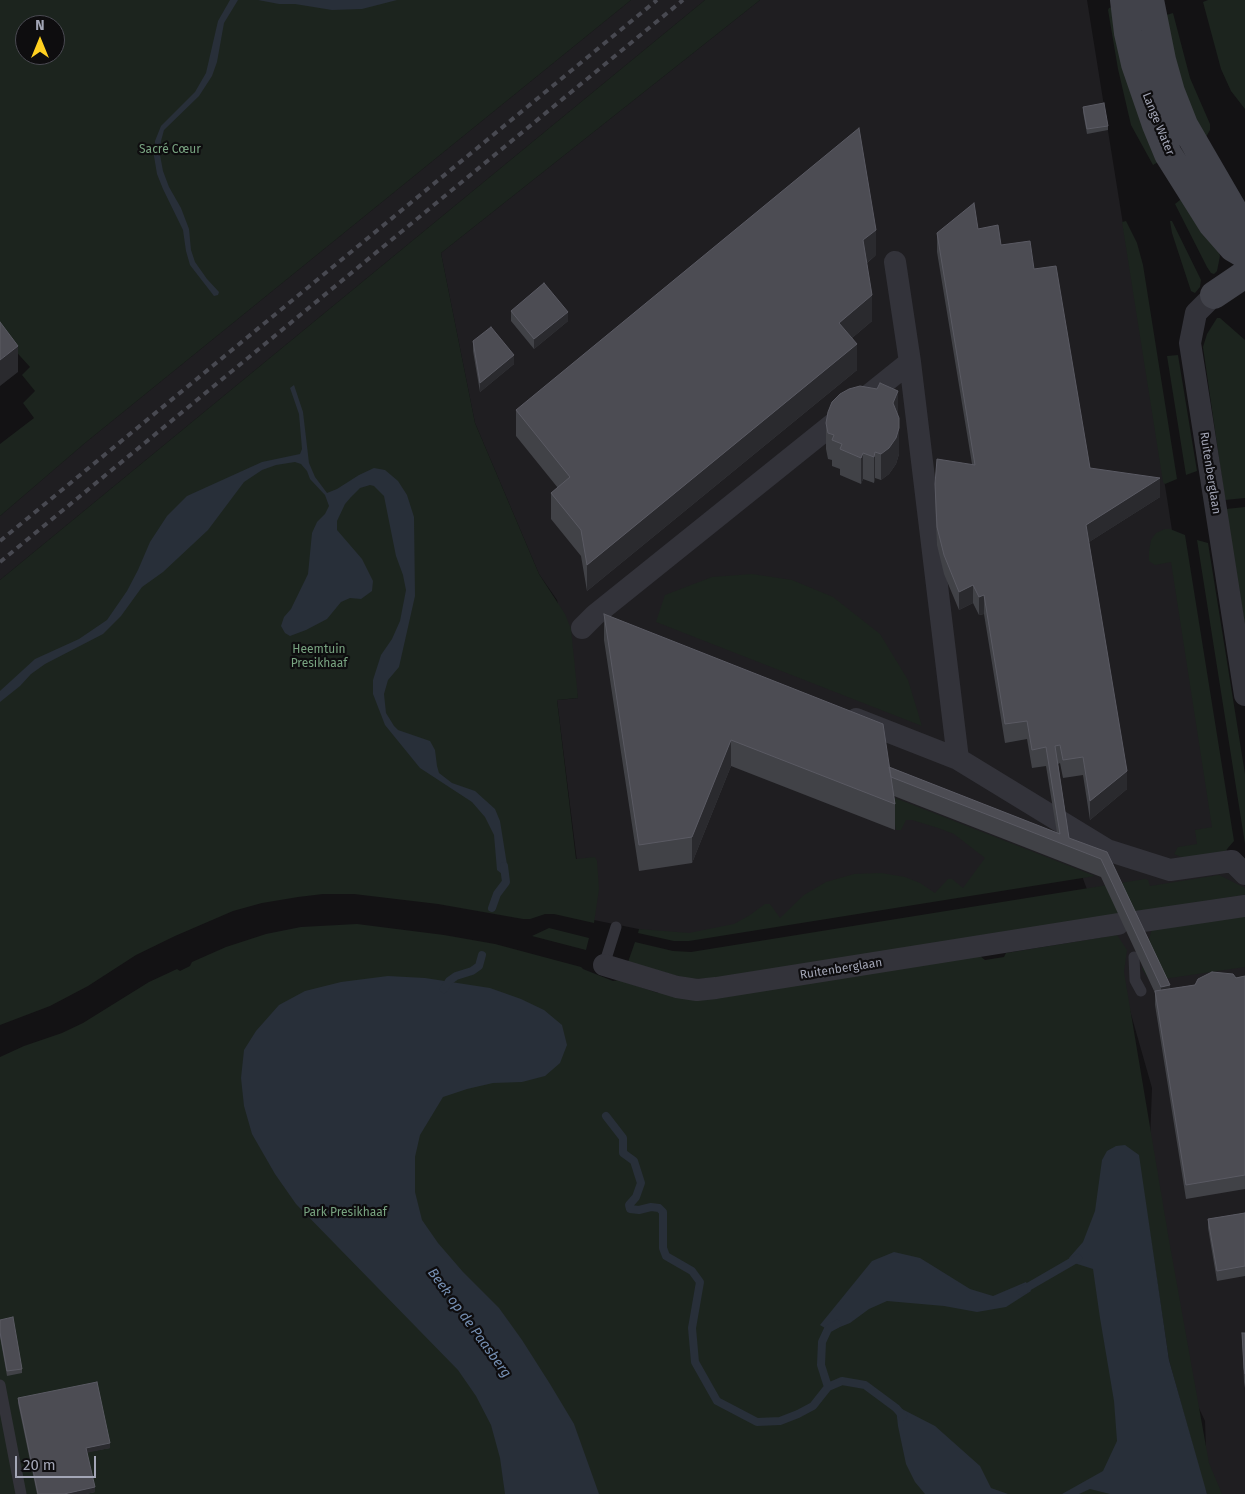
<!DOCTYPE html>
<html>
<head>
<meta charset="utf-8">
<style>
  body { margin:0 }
  #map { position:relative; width:1245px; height:1494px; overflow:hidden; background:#131214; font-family:"Fira Sans",sans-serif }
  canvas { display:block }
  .north { position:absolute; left:15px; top:15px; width:50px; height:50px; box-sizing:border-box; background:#0e0d0f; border:1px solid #4a4a52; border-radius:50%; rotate:0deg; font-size:14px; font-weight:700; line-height:20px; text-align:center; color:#a3a6b6 }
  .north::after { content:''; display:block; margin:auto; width:18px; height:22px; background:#ffd020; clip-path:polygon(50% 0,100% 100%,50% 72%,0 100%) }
  .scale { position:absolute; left:15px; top:1456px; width:81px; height:22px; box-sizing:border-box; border:2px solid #a3a6b6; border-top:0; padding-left:6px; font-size:15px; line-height:18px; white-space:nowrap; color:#a3a6b6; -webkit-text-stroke:4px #0e0d0f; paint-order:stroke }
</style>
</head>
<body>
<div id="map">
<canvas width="1245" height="1494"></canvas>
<div class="north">N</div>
<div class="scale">20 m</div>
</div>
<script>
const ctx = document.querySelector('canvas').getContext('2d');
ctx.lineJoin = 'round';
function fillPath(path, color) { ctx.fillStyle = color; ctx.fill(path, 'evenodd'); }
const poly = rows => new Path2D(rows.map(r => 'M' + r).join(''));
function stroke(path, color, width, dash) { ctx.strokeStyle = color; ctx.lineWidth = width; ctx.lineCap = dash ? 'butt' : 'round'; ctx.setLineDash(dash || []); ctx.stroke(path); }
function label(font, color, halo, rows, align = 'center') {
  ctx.font = font + ' "Fira Sans",sans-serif'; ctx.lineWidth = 4.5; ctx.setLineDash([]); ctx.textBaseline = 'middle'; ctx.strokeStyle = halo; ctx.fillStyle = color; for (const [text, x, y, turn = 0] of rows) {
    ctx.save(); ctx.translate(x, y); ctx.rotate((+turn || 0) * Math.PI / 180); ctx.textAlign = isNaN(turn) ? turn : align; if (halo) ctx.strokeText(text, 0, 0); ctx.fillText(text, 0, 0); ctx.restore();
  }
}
fillPath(poly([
  [631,0,705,0,0,580,0,516,85,443],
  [760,0,1087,0,1167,498,1219,835,1245,886,1245,1494,1214,1494,1207,1480,1205,1421,1175,1358,1150,1141,1152,1088,1123,986,1082,876,688,939,584,918,557,700,578,698,557,600,539,574,475,423,441,253]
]), '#1f1e21');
fillPath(poly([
  [0,0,631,0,85,443,0,516,0,444,34,418,23,403,35,391,22,375,30,367,0,334],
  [25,25,55,25,55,55,25,55],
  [705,0,760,0,441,253,475,423,539,574,565,614,571,629,578,698,557,700,576,859,595,857,597,861,599,889,594,923,554,914,545,914,530,919,523,919,438,904,354,894,323,894,298,897,262,903,233,911,175,936,136,955,88,986,50,1006,0,1025,0,580],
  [1208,0,1245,0,1245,109,1231,91,1221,69,1203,2],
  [1116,6,1163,159,1153,165,1131,125,1118,69,1108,10,1109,8],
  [1173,13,1190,78,1210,124,1210,130,1206,137,1199,140,1160,17],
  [1185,196,1218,249,1220,256,1217,271,1214,274,1211,273,1207,267,1175,204],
  [1126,221,1137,243,1143,265,1177,479,1165,484,1163,482,1122,222],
  [1170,221,1172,221,1201,280,1200,287,1195,293,1191,291,1172,233],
  [1217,318,1220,318,1245,340,1245,498,1225,500,1203,347,1207,334],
  [1178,355,1197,471,1186,475,1167,356],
  [1245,507,1245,627,1226,509],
  [1165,529,1170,529,1185,535,1234,841,1221,856,1191,861,1174,854,1178,847,1197,844,1195,830,1212,827,1171,562,1155,565,1149,561,1149,551,1151,540,1156,533],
  [1197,540,1208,543,1245,774,1245,844],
  [752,574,792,580,833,597,880,634,908,680,922,726,656,622,665,595,712,577],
  [890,796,1095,876,689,941,674,941,638,933,639,929,689,933,734,924,750,915,765,904,770,904,780,918,804,895,826,882,854,874,881,873,905,877,920,883,935,893,948,879,952,879,963,888,985,858,954,834,938,828,912,820,906,820,901,830,896,830],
  [1219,875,1245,888,1245,894,1243,895,721,978,688,979,628,962,635,942,673,951,691,952,1145,879,1148,880,1150,886],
  [1245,916,1245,967,1150,981,1142,969,1152,928],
  [357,924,444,935,495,944,581,967,583,969,613,981,619,980,658,993,980,956,985,960,1004,957,1006,953,1117,935,1127,950,1124,972,1169,1240,1209,1463,1222,1494,1207,1494,1203,1483,1169,1360,1138,1155,1140,1264,1196,1494,0,1494,0,1057,24,1046,62,1033,83,1023,149,982,177,969,180,971,190,966,192,962,226,947,266,934,301,927],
  [549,928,589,938,586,950,532,936]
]), '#1c241e');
fillPath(poly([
  [230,0,238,0,224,23,217,62,212,76,199,96,164,130,161,141,160,155,163,171,169,187,181,208,189,229,191,250,195,262,207,279,219,292,218,295,214,296,190,265,186,251,183,230,163,189,157,174,154,156,155,141,161,126,195,92,206,73,218,21],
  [258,0,397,0,362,9,332,10,295,4,279,4],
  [294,385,303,412,309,463,315,477,327,493,337,489,359,475,374,468,385,470,398,481,407,495,414,517,415,596,399,667,388,680,384,694,386,713,394,726,398,730,430,741,435,750,437,766,439,773,452,783,475,791,495,809,500,821,508,871,506,875,502,874,497,870,494,835,485,817,472,802,420,768,385,725,373,694,373,680,381,655,392,639,400,621,406,590,403,575,396,556,384,496,374,486,370,485,360,488,351,497,345,504,337,521,337,530,362,559,373,581,372,591,361,599,350,598,341,602,327,619,306,630,290,636,285,633,281,626,284,617,291,609,308,574,312,533,317,522,325,514,329,506,325,495,310,479,307,471,301,464,295,462,276,465,262,470,244,482,208,530,163,572,142,587,121,616,103,634,45,664,31,674,20,686,0,702,0,691,35,659,79,639,107,620,127,591,138,570,150,542,167,516,187,496,262,462,300,454,302,449,299,414,290,388],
  [388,976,425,978,490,988,521,999,544,1010,562,1025,567,1045,560,1063,545,1076,522,1082,493,1083,467,1089,443,1097,420,1135,415,1157,415,1192,422,1220,438,1243,463,1272,499,1308,522,1340,550,1384,574,1424,599,1494,505,1494,500,1458,491,1425,476,1396,458,1370,296,1204,275,1174,252,1134,244,1106,241,1078,244,1050,256,1031,279,1005,305,991,341,982],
  [1125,1145,1139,1155,1169,1360,1207,1494,1110,1494,1090,1489,1079,1494,1062,1494,1103,1471,1117,1441,1114,1401,1100,1318,1093,1269,1071,1262,1069,1258,1083,1242,1095,1211,1102,1160,1107,1151,1116,1146],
  [894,1252,920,1258,970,1289,993,1296,1026,1282,1031,1291,1006,1307,977,1312,944,1306,887,1301,869,1309,850,1323,830,1331,820,1325,872,1261],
  [896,1408,902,1409,935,1426,980,1466,991,1488,1008,1494,925,1494,915,1482,906,1464,898,1426]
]), '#282f39');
stroke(poly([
  [492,908,497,894,506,882,504,866],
  [444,989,449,981,456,976,472,971,479,966,482,955],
  [606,1116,623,1138,623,1153,634,1161,641,1183,636,1197,629,1205,630,1209,639,1210,651,1207,659,1208,663,1212,663,1248,666,1256,692,1271,700,1282,692,1328,695,1362,717,1401,757,1422,780,1421,798,1414,813,1406,828,1387,821,1365,822,1342,828,1329,837,1324],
  [1021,1291,1078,1258],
  [828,1387,842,1381,865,1385,896,1408,903,1416]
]), '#282f39', 8);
stroke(poly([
  [1134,957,1135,980,1141,991],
  [604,965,616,927],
  [0,1385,21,1494]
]), '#33333a', 11);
stroke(poly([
  [895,262,910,362,958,759,1107,850,1170,870,1232,861,1245,874],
  [1214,295,1196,313,1190,343,1245,695],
  [582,628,595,615,910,362],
  [856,719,958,759],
  [1136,922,1245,906],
  [604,965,677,987,697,990,716,988,1118,924]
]), '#33333a', 22);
stroke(poly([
  [1124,0,1128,33,1135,64,1156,125,1168,154,1212,224,1233,248,1245,255],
  [1150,0,1162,60,1171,92,1184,125,1245,230],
  [1214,295,1245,274]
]), '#41424a', 28);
stroke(poly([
  [0,541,657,0],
  [0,562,683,0]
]), '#484951', 4, [6, 5]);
fillPath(poly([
  [1083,107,1108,126,1108,130,1087,134,1083,112],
  [978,229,1034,269,1090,468,1160,497,1089,542,1127,789,1090,820,1083,775,1063,778,1060,763,1058,764,1069,838,1107,852,1170,989,1245,976,1245,1189,1186,1199,1155,1005,1155,993,1101,877,894,796,895,804,895,830,731,766,692,863,639,871,604,640,604,614,889,767,1057,833,1046,766,1032,768,1027,739,1005,743,984,614,979,615,973,603,959,610,944,574,937,545,935,502,935,484,972,464,937,252,937,233],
  [876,255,867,263,872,321,852,338,857,370,587,591,581,556,551,519,551,493,558,488,516,436,516,410],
  [511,311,568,321,534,349,511,321],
  [473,341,514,364,480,392,473,351],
  [898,414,899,454,896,464,889,474,881,480,875,478,874,483,863,479,861,484,840,475,840,469,832,466,832,460,828,459,826,449,826,423],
  [1245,1213,1245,1276,1217,1281,1208,1228,1208,1219],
  [0,1320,22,1369,22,1373,7,1376,0,1337],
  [1242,1333,1245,1333,1245,1388,1244,1382],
  [18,1398,110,1448,87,1452,95,1492,86,1494,37,1494,18,1403]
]), '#414247');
fillPath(poly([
  [876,230,876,255,863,266,863,240],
  [872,295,872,321,839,349,839,323],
  [568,312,568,321,534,349,534,339],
  [857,344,857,370,587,591,587,565],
  [18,346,18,372,0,386,0,360],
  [514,355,514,364,480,392,480,383],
  [898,391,898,417,893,403],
  [899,418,899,454,896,464,889,474,881,480,881,454],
  [875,452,875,478,874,483,874,457],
  [863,453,863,479,861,484,861,458],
  [1160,478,1160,497,1086,544,1086,525],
  [973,585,973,603,959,610,959,592],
  [984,595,984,614,979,615,979,597],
  [731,740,731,766,692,863,692,837],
  [1127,771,1127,789,1090,820,1090,801],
  [1170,985,1170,1003,1161,1005,1161,987],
  [110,1443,110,1448,86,1453,86,1448],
  [95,1487,95,1492,86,1494,64,1494]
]), '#2a2a2e');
const building = poly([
  [1104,103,1108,126,1087,129,1083,107,1104,103],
  [859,128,876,230,863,240,872,295,839,323,857,344,587,565,581,530,551,493,570,477,516,410,859,128],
  [974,203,978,229,998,225,1001,245,1030,241,1034,269,1056,266,1090,468,1160,478,1086,525,1127,771,1090,801,1083,757,1063,760,1060,745,1055,746,1069,838,1107,852,1170,985,1161,987,1101,859,891,777,889,767,1060,834,1046,747,1032,750,1027,721,1005,724,984,595,979,597,973,585,959,592,944,555,937,527,935,484,937,459,975,465,937,233,974,203],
  [544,283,568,312,534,339,511,311,544,283],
  [0,322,18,346,0,360,0,322],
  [491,327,514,355,480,383,473,341,491,327],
  [880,383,898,391,893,403,899,418,899,428,896,438,889,448,881,454,875,452,874,457,863,453,861,458,840,449,842,444,832,440,834,435,828,433,826,423,828,412,832,402,840,394,849,389,860,386,877,389,880,383],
  [604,614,883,724,895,804,731,740,692,837,639,845,604,614],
  [1212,972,1233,974,1236,978,1245,976,1245,1175,1186,1185,1155,991,1195,985,1198,979,1212,972],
  [1245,1213,1245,1266,1217,1271,1208,1219,1245,1213],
  [13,1317,22,1369,7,1371,0,1332,0,1320,13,1317],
  [1242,1333,1245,1333,1245,1374,1244,1368,1242,1333],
  [97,1382,110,1443,86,1448,95,1487,64,1494,38,1494,18,1398,97,1382]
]);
fillPath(building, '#4c4c53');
stroke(building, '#5a5a63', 1);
label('12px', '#a3a6b6', '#0e0d0f', [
  ["Lange Water",1158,124,68],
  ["Ruitenberglaan",1210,473,81],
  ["Ruitenberglaan",841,969,-9]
]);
label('12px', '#78a380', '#0e0d0f', [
  ["Sacré Cœur",170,150],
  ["Heemtuin",319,650],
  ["Presikhaaf",319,664],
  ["Park Presikhaaf",345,1213]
]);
label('italic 14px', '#7690b4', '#0e0d0f', [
  ["Beek op de Paasberg",469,1323,54]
]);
</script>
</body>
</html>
